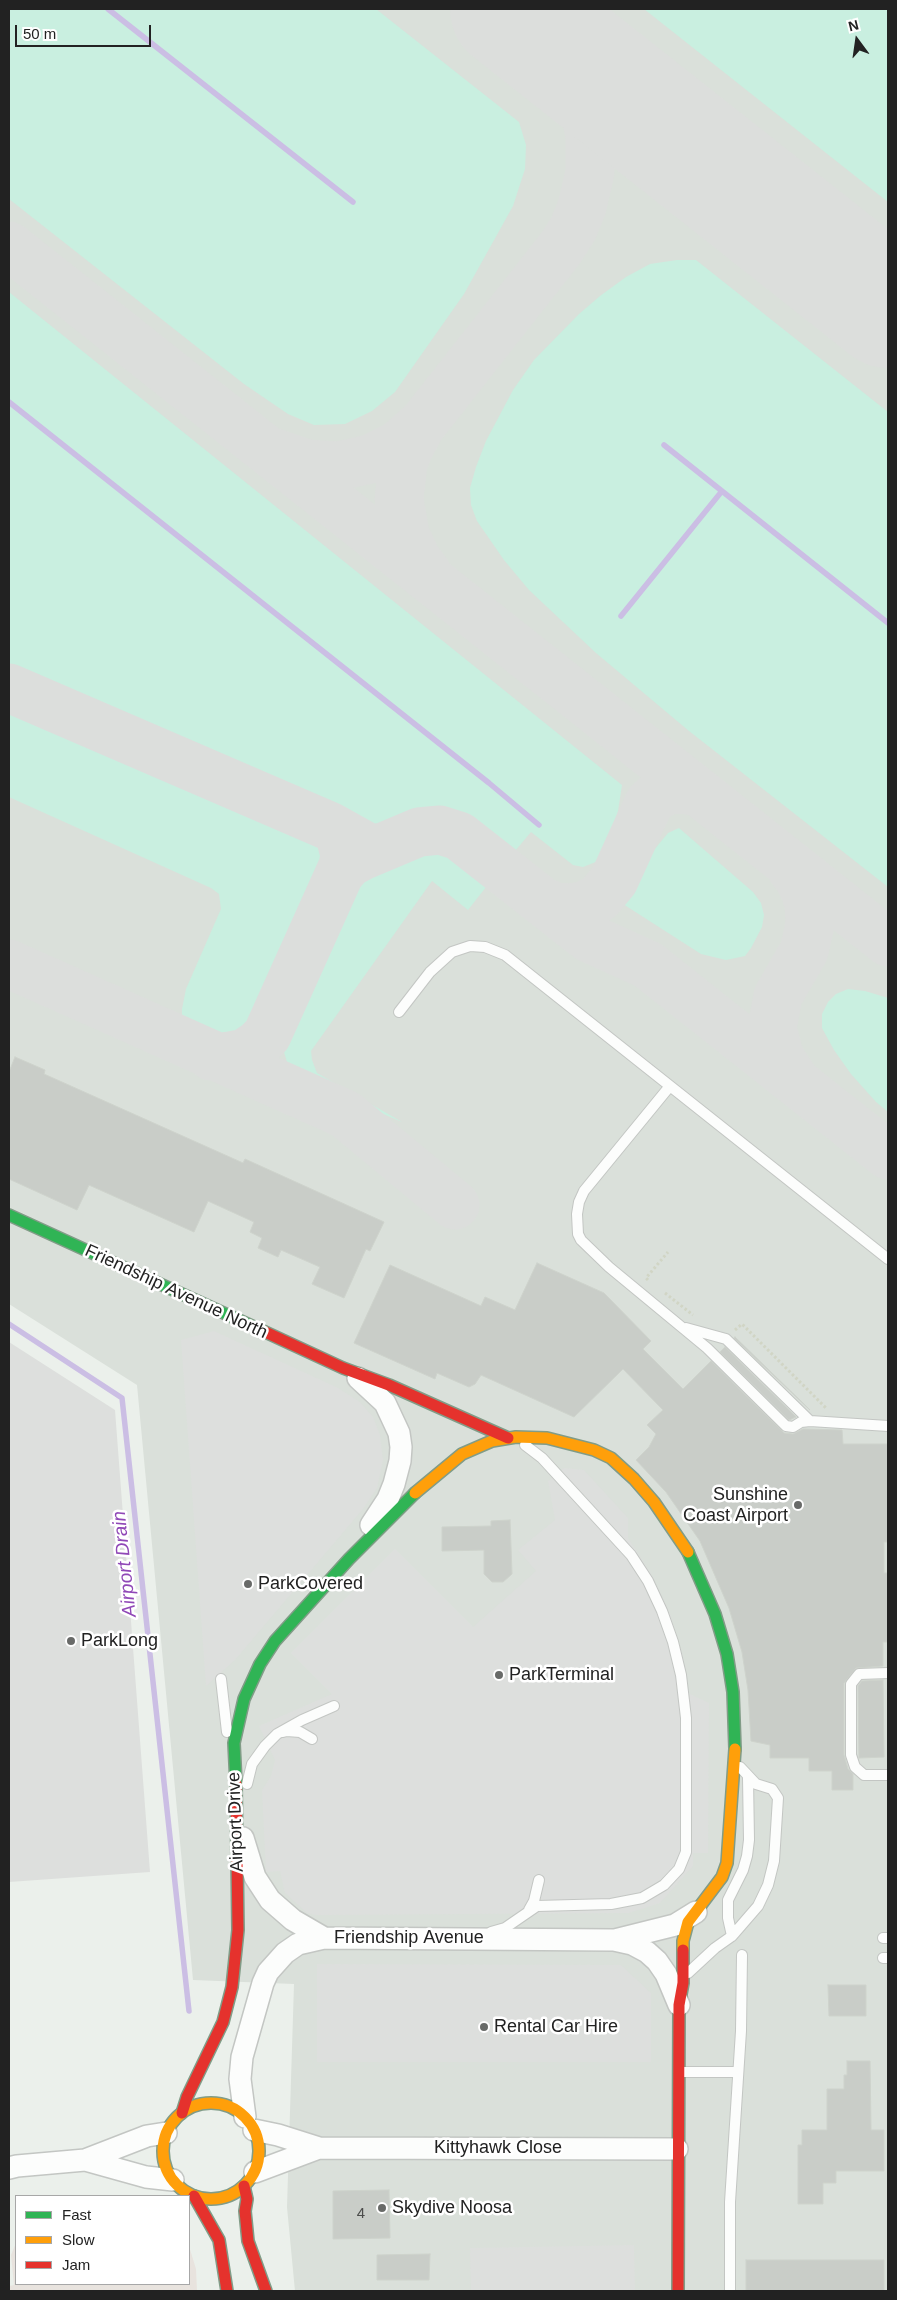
<!DOCTYPE html>
<html>
<head>
<meta charset="utf-8">
<style>
  body { margin:0 }
  #map { position:relative; width:897px; height:2300px; overflow:hidden; background:#ebf0eb; font-family:Helvetica,sans-serif }
  canvas { display:block }
  .frame { position:absolute; inset:0; border:10px solid #222; pointer-events:none }
  .legend { position:absolute; left:15px; top:2195px; width:175px; height:90px; box-sizing:border-box; background:#fff; border:1px solid #a7a7a7; margin:0; padding:6px 9px; list-style:none; font-size:15px; color:#222 }
  .legend li { display:flex; align-items:center; gap:10px; height:25px }
  .legend b { width:25px; border:1px solid #a7a7a7 }
  .north { position:absolute; left:832px; top:15px; width:50px; height:50px; -webkit-text-stroke:4px #fff; paint-order:stroke; rotate:346deg; font-size:14px; font-weight:700; line-height:20px; text-align:center; color:#222 }
  .north::after { content:''; display:block; margin:auto; width:18px; height:22px; background:#222; clip-path:polygon(50% 0,100% 100%,50% 72%,0 100%) }
  .scale { position:absolute; left:15px; top:25px; width:136px; height:22px; box-sizing:border-box; border:2px solid #222; border-top:0; padding-left:6px; font-size:15px; line-height:18px; white-space:nowrap; color:#222; -webkit-text-stroke:4px #fff; paint-order:stroke }
</style>
</head>
<body>
<div id="map">
<canvas width="897" height="2300"></canvas>
<div class="frame"></div>
<ul class="legend">
<li><b style="height:6px;background:#30b455"></b>Fast</li>
<li><b style="height:6px;background:#ff9f0a"></b>Slow</li>
<li><b style="height:6px;background:#e5322d"></b>Jam</li>
</ul>
<div class="north">N</div>
<div class="scale">50 m</div>
</div>
<script>
const ctx = document.querySelector('canvas').getContext('2d');
ctx.lineJoin = 'round';
function fillPath(path, color) { ctx.fillStyle = color; ctx.fill(path, 'evenodd'); }
const poly = rows => new Path2D(rows.map(r => 'M' + r).join(''));
function stroke(path, color, width, dash) { ctx.strokeStyle = color; ctx.lineWidth = width; ctx.lineCap = dash ? 'butt' : 'round'; ctx.setLineDash(dash || []); ctx.stroke(path); }
function label(font, color, halo, rows, align = 'center') {
  ctx.font = font + ' Helvetica,sans-serif'; ctx.lineWidth = 5; ctx.setLineDash([]); ctx.textBaseline = 'middle'; ctx.strokeStyle = halo; ctx.fillStyle = color; for (const [text, x, y, turn = 0] of rows) {
    ctx.save(); ctx.translate(x, y); ctx.rotate((+turn || 0) * Math.PI / 180); ctx.textAlign = isNaN(turn) ? turn : align; if (halo) ctx.strokeText(text, 0, 0); ctx.fillText(text, 0, 0); ctx.restore();
  }
}
fillPath(poly([
  [16,2243,16,2284,189,2284,189,2246,196,2269,197,2291,9,2291,9,2286,14,2285,11,2255]
]), '#e8e3de');
fillPath(poly([
  [9,9,888,9,888,2291,295,2291,287,2207,294,1984,193,1980,137,1385,9,1304]
]), '#dae0da');
fillPath(poly([
  [9,9,376,9,519,122,526,145,525,169,513,206,464,294,395,392,372,411,345,424,314,425,288,414,244,384,9,199],
  [644,9,888,9,888,202],
  [677,260,696,260,888,412,888,887,689,731,596,653,529,590,504,560,477,521,471,505,470,488,476,467,486,441,513,390,534,360,579,314,600,296,626,277,650,264],
  [9,292,622,785,618,811,606,851,598,861,583,867,573,865,531,832,510,857,478,831,462,821,447,814,429,814,414,817,374,834,9,675],
  [9,701,309,832,319,841,324,849,327,861,256,1023,246,1034,239,1038,217,1042,182,1027,182,1009,186,989,221,909,219,894,211,888,9,797],
  [679,828,753,892,761,903,764,915,762,927,751,948,745,956,726,960,701,954,623,904,649,856,668,833],
  [438,849,451,854,490,882,468,910,432,881,311,1051,312,1060,317,1073,402,1122,297,1077,289,1069,282,1045,283,1035,347,891,354,882,361,875,408,854,423,850],
  [848,989,865,991,888,998,888,1112,876,1102,851,1074,834,1050,822,1028,822,1014,828,1002,836,994]
]), '#c9efe0');
fillPath(poly([
  [214,1331,338,1388,360,1402,373,1417,380,1435,383,1460,377,1488,363,1509,235,1660,206,1686,181,1340],
  [9,1342,115,1410,150,1872,9,1882],
  [564,1468,584,1470,628,1518,628,1538,651,1574,670,1614,683,1657,688,1693,709,1703,708,1853,693,1853,693,1866,660,1903,629,1913,316,1915,307,1913,285,1893,280,1871,266,1872,262,1790,271,1776,275,1760,259,1726,332,1694,291,1653,395,1549,473,1627,536,1571,518,1550,555,1520,548,1481],
  [317,1964,621,1965,651,1993,651,2062,317,2062],
  [634,2245,635,2291,471,2291,470,2248]
]), '#dddfdd');
stroke(poly([
  [108,9,353,202],
  [9,402,489,783,539,825],
  [664,445,888,623],
  [621,616,722,491],
  [9,1324,122,1398,189,2011]
]), '#cbbee4', 5.5);
stroke(poly([
  [9,246,888,942],
  [422,424,409,448,403,464,399,499,405,534,416,558,427,573],
  [275,453,307,464,339,466,370,459,398,445,424,422,560,249,573,229,582,207,590,172,590,137,586,114,574,81,561,61,547,42,508,9],
  [9,688,329,826,365,846,377,849],
  [788,864,799,879,805,891,809,904,810,924,804,951,778,996,772,1028,780,1058,796,1082],
  [341,872,349,863,362,856,419,832,440,830,459,836,589,938,648,965,888,1155],
  [542,901,556,907,571,908,586,905,599,898,614,880,649,803,658,795,669,790,685,789,700,793],
  [9,964,345,1114,455,1205],
  [211,1056,225,1057,245,1053,257,1045,267,1035,343,866,345,855,341,840]
]), '#dcdedc', 49);
stroke(poly([
  [511,9,888,307]
]), '#dcdedc', 122);
const building = poly([
  [15,1057,45,1070,44,1074,243,1163,245,1159,384,1222,370,1251,366,1249,344,1298,312,1284,320,1267,281,1250,278,1257,258,1248,262,1238,250,1232,254,1222,208,1201,194,1232,89,1185,77,1210,9,1179,9,1072,15,1057],
  [537,1263,604,1293,651,1341,643,1349,683,1389,711,1361,784,1433,793,1434,803,1429,842,1430,843,1444,888,1444,888,1542,884,1542,884,1573,888,1573,888,1642,883,1642,883,1666,856,1668,844,1683,844,1755,848,1769,853,1774,853,1790,832,1790,832,1771,809,1771,809,1758,770,1758,770,1745,751,1741,748,1690,742,1652,729,1608,700,1541,666,1492,636,1460,649,1447,656,1434,647,1425,663,1410,623,1369,574,1417,481,1375,475,1384,469,1387,437,1373,435,1379,354,1343,390,1265,481,1306,485,1297,515,1310,537,1263],
  [735,1337,810,1410,734,1338,735,1337],
  [725,1347,796,1417,789,1420,720,1352,725,1347],
  [510,1520,512,1574,503,1582,492,1582,484,1574,484,1550,442,1551,442,1527,491,1526,491,1521,510,1520],
  [883,1680,884,1757,859,1758,858,1686,862,1681,883,1680],
  [828,1985,866,1985,866,2016,829,2016,828,1985],
  [847,2061,870,2061,871,2130,884,2130,884,2171,836,2171,836,2183,823,2183,823,2204,798,2204,798,2145,802,2145,802,2130,827,2130,827,2089,844,2089,844,2075,847,2075,847,2061],
  [389,2190,390,2238,333,2239,333,2191,389,2190],
  [430,2254,429,2280,377,2280,377,2255,430,2254],
  [746,2260,884,2260,884,2291,746,2291,746,2260]
]);
fillPath(building, '#c9cdc8');
stroke(building, '#ced3cc', 1);
const lane = poly([
  [399,1012,430,972,452,952,470,946,485,947,505,955,888,1259],
  [670,1086,584,1191,579,1202,577,1214,578,1234,581,1240,609,1267,707,1348,786,1426,793,1427,801,1422,810,1421,888,1426],
  [686,1328,726,1339,810,1421],
  [888,1673,859,1674,851,1684,851,1755,855,1767,864,1775,888,1775],
  [221,1679,227,1732],
  [283,1732,287,1731,300,1732,312,1739],
  [247,1784,252,1764,265,1746,277,1734,302,1720,334,1706],
  [529,1910,534,1901,539,1880],
  [491,1932,505,1928,537,1906,611,1904,642,1898,664,1885,679,1869,686,1852,686,1718,681,1675,673,1642,662,1611,648,1581,631,1555,542,1458,525,1445],
  [732,1936,728,1918,728,1900,743,1870,747,1856,749,1840,748,1778],
  [883,1938,888,1938],
  [883,1958,888,1958],
  [688,1973,715,1948,732,1936,758,1906,768,1885,774,1861,778,1798,772,1789,756,1784,740,1767],
  [680,2072,737,2072],
  [730,2291,730,2202,741,2031,742,1955]
]);
const street = poly([
  [358,1378,385,1403,399,1433,401,1447,400,1461,394,1484,388,1499,371,1525],
  [243,1838,255,1877,270,1900,293,1920,324,1938,614,1940,632,1944,647,1952,657,1961,666,1974,679,2005],
  [615,1940,675,1925,696,1912],
  [245,2117,240,2079,242,2057,263,1983,268,1972,285,1953,298,1944,324,1938],
  [254,2130,278,2135,319,2148,677,2149],
  [85,2160,146,2177,173,2180],
  [9,2168,17,2166,85,2160,147,2136,166,2133],
  [255,2172,319,2148]
]);
const fast = poly([
  [9,1215,263,1331],
  [688,1552,715,1614,727,1654,733,1692,735,1749],
  [236,1784,234,1743,244,1699,260,1664,275,1641,349,1559,415,1493]
]);
const slow = poly([
  [415,1493,462,1454,492,1441,516,1437,547,1438,594,1450,611,1458,634,1479,654,1502,688,1552],
  [683,1950,683,1941,688,1922,722,1877,727,1863,735,1749],
  '163 2151a48 48 0 1 1 96 0a48 48 0 1 1-96 0Z'
]);
const jam = poly([
  [263,1331,343,1368,389,1385,508,1438],
  [182,2113,187,2097,223,2022,232,1987,238,1930,236,1784],
  [244,2186,247,2199,245,2211,248,2241,266,2291],
  [194,2196,219,2240,227,2291],
  [678,2291,679,2005,683,1983,683,1950]
]);
stroke(lane, '#c3c6c3', 12);
stroke(street, '#c3c6c3', 24);
stroke(fast, '#819c87', 14);
stroke(slow, '#819c87', 14);
stroke(jam, '#819c87', 14);
stroke(poly([
  [648,1280,646,1278,668,1252],
  [665,1293,693,1315],
  [735,1330,742,1324,826,1408]
]), '#d1d5c5', 3, [2.5, 2.5]);
stroke(lane, '#fcfdfc', 10);
stroke(street, '#fcfdfc', 21);
stroke(fast, '#30b455', 11);
stroke(slow, '#ff9f0a', 11);
stroke(jam, '#e5322d', 11);
for (const [x, y, r, color] of [
  [798,1505,5,"#686a68"],
  [248,1584,5,"#686a68"],
  [71,1641,5,"#686a68"],
  [499,1675,5,"#686a68"],
  [484,2027,5,"#686a68"],
  [382,2208,5,"#686a68"]
]) { const dot = new Path2D(); dot.arc(x, y, r, 0, 2 * Math.PI); ctx.fillStyle = color; ctx.fill(dot); stroke(dot, '#fff', 2); }
label('15px', '#4c4d4c', null, [
  ["4",361,2214]
]);
label('18px', '#222', '#fff', [
  ["Friendship Avenue North",176,1292,25],
  ["Airport Drive",236,1822,-92],
  ["Friendship Avenue",409,1938],
  ["Kittyhawk Close",498,2148]
]);
label('18px', '#222', '#fff', [
  ["Sunshine",788,1495,"right"],
  ["Coast Airport",788,1516,"right"],
  ["ParkCovered",258,1584],
  ["ParkLong",81,1641],
  ["ParkTerminal",509,1675],
  ["Rental Car Hire",494,2027],
  ["Skydive Noosa",392,2208]
], 'left');
label('italic 19px', '#9048b7', '#fff', [
  ["Airport Drain",125,1564,-96]
]);
</script>
</body>
</html>
